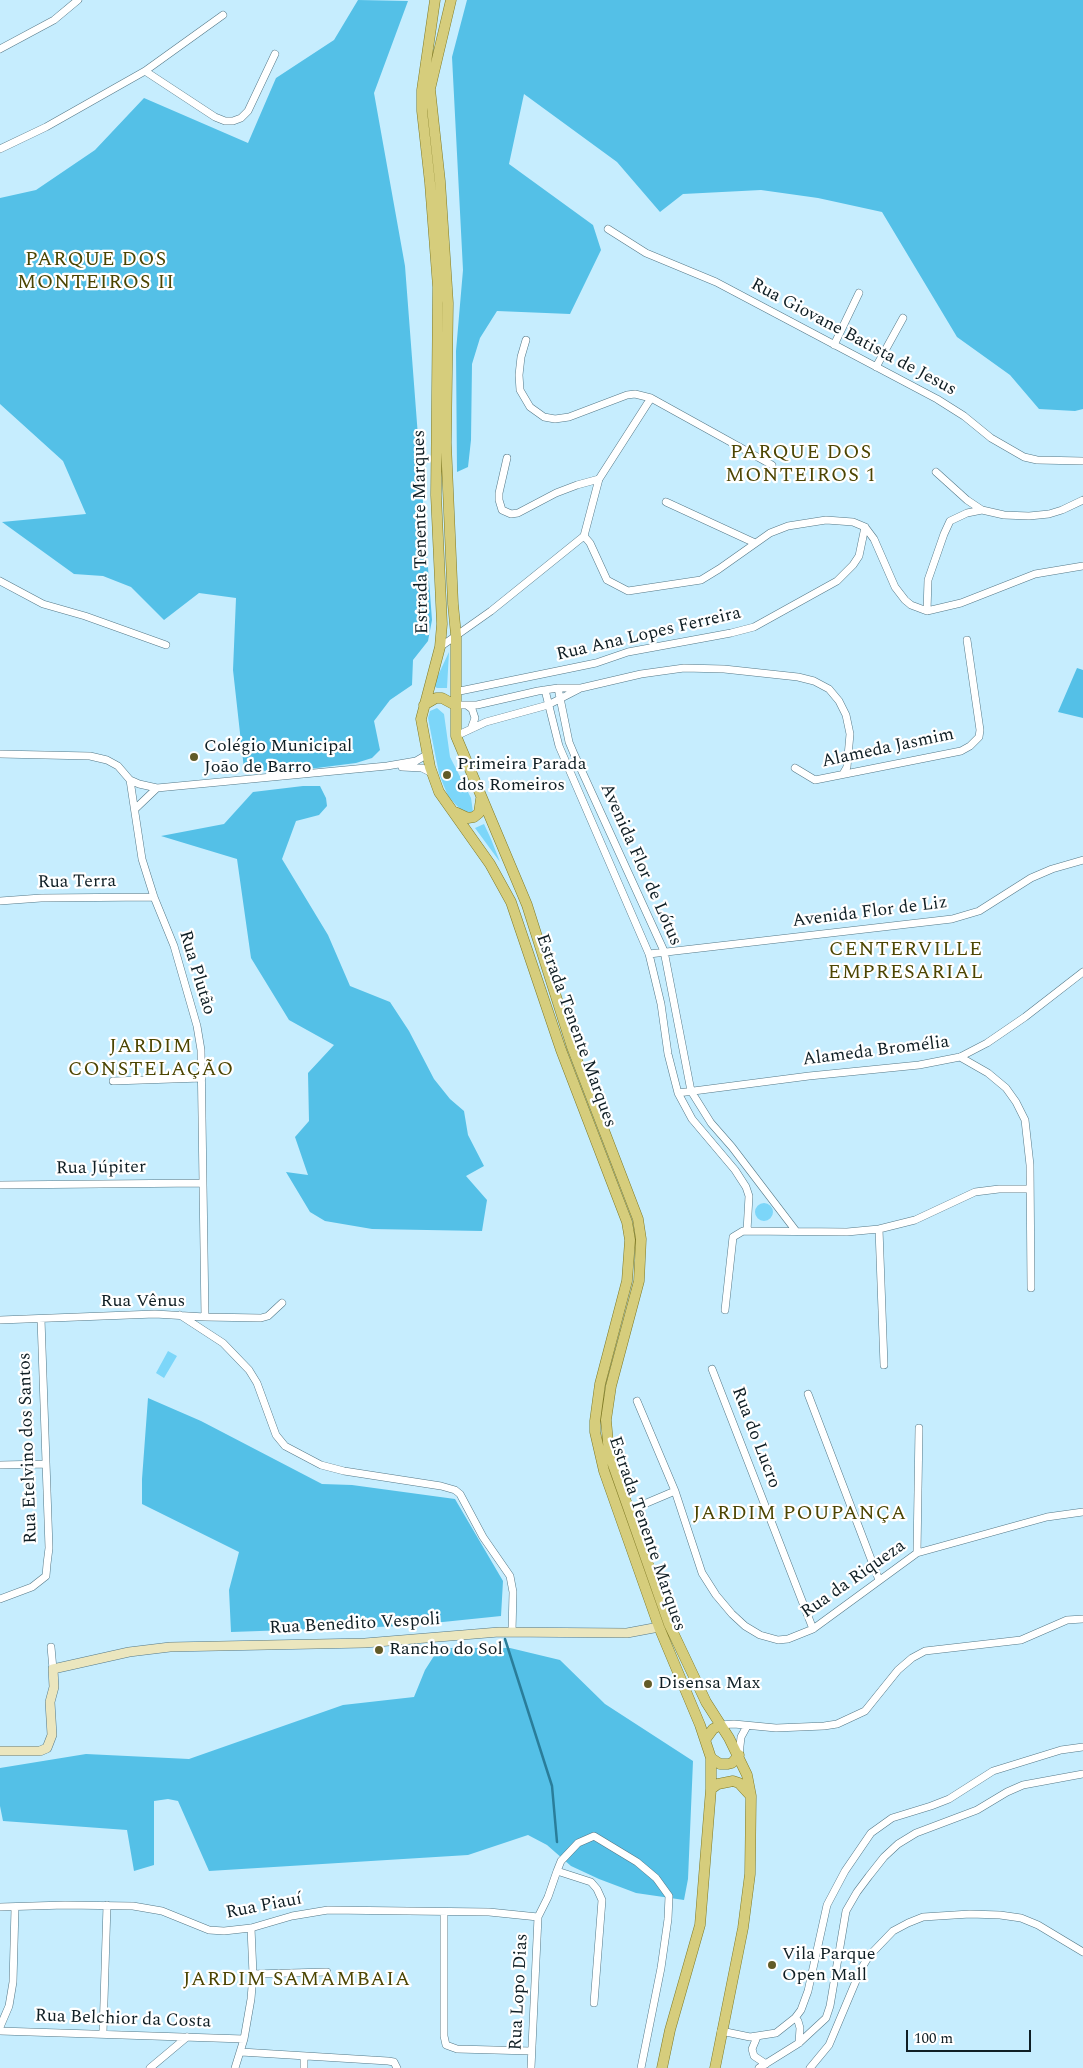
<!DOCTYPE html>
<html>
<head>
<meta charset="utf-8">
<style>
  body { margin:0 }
  #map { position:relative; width:1083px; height:2068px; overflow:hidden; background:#c6edfe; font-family:Spectral,serif }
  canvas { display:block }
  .scale { position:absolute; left:906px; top:2030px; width:125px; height:22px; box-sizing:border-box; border:2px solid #0f1e24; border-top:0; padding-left:6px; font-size:15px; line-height:18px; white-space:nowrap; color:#0f1e24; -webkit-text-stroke:4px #fff; paint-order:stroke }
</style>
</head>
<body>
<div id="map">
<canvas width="1083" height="2068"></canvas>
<div class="scale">100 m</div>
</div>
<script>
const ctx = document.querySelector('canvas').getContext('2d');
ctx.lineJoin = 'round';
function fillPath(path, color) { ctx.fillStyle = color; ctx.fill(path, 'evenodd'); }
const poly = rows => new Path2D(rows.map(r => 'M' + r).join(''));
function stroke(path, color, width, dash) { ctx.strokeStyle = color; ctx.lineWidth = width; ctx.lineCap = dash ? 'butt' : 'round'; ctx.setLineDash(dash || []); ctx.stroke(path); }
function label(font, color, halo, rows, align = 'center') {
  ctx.font = font + ' Spectral,serif'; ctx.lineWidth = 4.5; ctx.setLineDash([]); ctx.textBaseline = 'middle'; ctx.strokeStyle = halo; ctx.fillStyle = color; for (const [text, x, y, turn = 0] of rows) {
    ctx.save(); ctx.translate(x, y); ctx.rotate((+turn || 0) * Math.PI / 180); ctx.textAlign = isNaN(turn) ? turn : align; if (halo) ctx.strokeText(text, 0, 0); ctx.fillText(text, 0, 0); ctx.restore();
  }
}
fillPath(poly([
  [449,652,447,688,437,688,433,686],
  [437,708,444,714,450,757,471,798,473,812,465,813,456,805,448,796,439,774,428,718,430,711],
  [484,824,491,839,500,862,475,828],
  '755 1212a9 9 0 1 1 18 0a9 9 0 1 1-18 0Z',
  [168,1351,177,1356,164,1378,156,1373]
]), '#7cd6f9');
fillPath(poly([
  [358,0,408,1,374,93,405,266,432,620,428,641,413,660,412,685,390,700,374,721,380,750,372,758,356,763,301,770,257,771,250,773,244,769,233,670,236,598,199,593,164,620,131,587,103,576,74,574,2,522,86,514,63,461,0,404,0,198,36,190,95,150,144,98,248,143,276,78,334,40],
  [467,0,1083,0,1083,409,1075,411,1039,409,1010,375,957,337,882,212,818,198,761,190,683,194,660,212,617,162,524,94,509,164,593,225,601,250,570,314,497,311,480,338,472,364,471,440,468,467,457,472,456,351,463,270,452,57],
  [1077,668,1083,670,1083,718,1058,712],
  [303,786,320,786,326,798,327,806,319,815,296,821,282,859,328,935,350,986,390,1002,409,1031,434,1079,450,1099,464,1111,468,1135,484,1166,466,1176,487,1200,482,1231,372,1229,325,1221,310,1212,286,1172,308,1175,295,1137,309,1121,308,1073,334,1045,289,1020,251,958,237,859,161,836,224,824,253,792],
  [148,1398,201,1421,322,1484,352,1485,455,1499,503,1581,501,1616,404,1626,231,1632,229,1590,239,1552,142,1504,142,1479],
  [439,1648,510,1648,560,1660,605,1704,693,1761,688,1879,684,1900,636,1893,599,1879,571,1866,547,1845,528,1835,468,1855,209,1871,178,1801,168,1799,154,1801,154,1865,134,1871,127,1830,3,1821,0,1806,0,1768,86,1754,189,1759,343,1705,414,1697,425,1670]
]), '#54c0e7');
stroke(poly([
  [505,1639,552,1786,557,1842]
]), '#2a7d9a', 2.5);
const street = poly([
  [0,49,54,20,78,0],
  [145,71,215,117,225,121,233,121,241,118,248,111,275,54],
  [0,149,46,127,145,71,223,15],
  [608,229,646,253,716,282,937,399,964,416,991,438,1024,457,1037,460,1083,461],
  [526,340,521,357,519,375,520,390,530,407,544,417,555,419,569,417,627,395,635,394,651,398,772,465],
  [834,345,859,293],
  [876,367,903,318],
  [507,458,499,493,499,500,502,510,511,514,518,513,556,493,577,485,599,479],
  [936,472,967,500,982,510],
  [666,502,755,543],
  [584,536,590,543,607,580,628,591,701,580,719,569,770,533,788,526,826,520,853,522,865,527,874,539,895,587,905,600,911,605,927,611,961,603,1035,574,1083,566],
  [584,536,599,479,651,398],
  [0,581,43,604,85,616,166,645],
  [927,611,928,580,944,534,950,521,967,513,982,510,1004,515,1029,516,1049,514,1062,510,1083,500],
  [440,647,491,611,584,536],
  [558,688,569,742,574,754,664,951,691,1091,711,1123,732,1147,796,1231],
  [545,690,559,746,649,954,661,1004,668,1054,678,1093,692,1119,735,1170,746,1187,749,1196,747,1231],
  [455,692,596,663,628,652,731,633,754,627,837,581,853,565,859,556,865,527],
  [455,705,477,705,538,691,558,688,581,688,641,674,684,668,724,669,798,677,814,681,829,689,839,701,846,715,850,734,847,767,843,774],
  [468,706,472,709,475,718,471,729],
  [456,736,486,722,548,705,579,689],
  [0,754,90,756,107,760,118,766,130,780,142,859,154,897,174,946,197,1026,201,1050,205,1317],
  [402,767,422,768,432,773],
  [795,768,815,780,961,751,970,746,979,737,980,730,967,640],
  [130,780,139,784,157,788],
  [135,809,157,788,387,766,416,761,428,754],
  [0,901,41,898,154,897],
  [649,954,952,919,979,911,1031,878,1052,869,1083,860],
  [960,1057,988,1073,1006,1088,1016,1102,1025,1120,1030,1165,1031,1288],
  [113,1081,202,1078],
  [678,1093,809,1076,919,1065,960,1057,987,1043,1025,1017,1083,972],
  [0,1185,202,1183],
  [879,1229,884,1365],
  [725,1310,733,1237,743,1231,847,1232,879,1229,915,1220,975,1192,999,1189,1030,1189],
  [180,1315,223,1343,249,1370,257,1383,276,1435,285,1446,321,1465,344,1471,441,1486,455,1490,460,1494,483,1537,510,1576,513,1592,512,1632],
  [0,1320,155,1314,205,1317,261,1318,268,1316,282,1303],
  [712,1369,813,1629],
  [808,1394,879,1580],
  [637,1401,675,1491,702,1573,716,1595,732,1614,745,1626,760,1635,778,1640,788,1639,813,1629,917,1553,1047,1517,1083,1512],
  [0,1465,46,1464],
  [630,1510,675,1491],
  [917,1553,919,1428],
  [0,1599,32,1587,46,1576,47,1564,49,1548,41,1319],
  [51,1647,53,1669],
  [720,1725,734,1724,776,1728,824,1726,837,1724,865,1711,898,1670,912,1658,925,1651,1021,1640,1067,1620,1083,1619],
  [739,1755,741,1737,747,1726],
  [557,1871,561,1861,578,1843,594,1836,637,1862,656,1878,669,1896,668,1919,661,1968,641,2068],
  [0,1907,65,1905,133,1906,162,1911,209,1930,224,1931,251,1928,292,1916,328,1910,489,1912,538,1917],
  [444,1912,444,2036,446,2045,457,2049,531,2051],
  [538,1917,548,1897,557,1871,591,1882,597,1889,602,1900,594,2003],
  [253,1974,327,1972],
  [795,2018,798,2021,800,2028,799,2043],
  [0,2027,9,2006,13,1982,15,1908],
  [0,2031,244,2039],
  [721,2031,750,2037,776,2033,795,2018,801,2010,808,1991,827,1905,845,1871,871,1833,892,1818,931,1806,949,1799,993,1771,1061,1750,1083,1747],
  [103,2033,107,1905],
  [757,2037,752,2049,754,2056,766,2064],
  [241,2052,388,2061,394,2062,397,2068],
  [150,2068,187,2037],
  [235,2068,244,2039,251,1999,253,1974,251,1928],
  [304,2068,304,2056],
  [531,2068,538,1917],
  [759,2068,799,2043,826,2018,830,2006,846,1911,857,1892,869,1876,884,1857,898,1844,916,1833,977,1810,1007,1792,1023,1785,1083,1774],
  [810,2068,829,2045,861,1969,869,1956,893,1931,908,1923,923,1917,970,1914,1000,1915,1021,1918,1038,1925,1083,1952]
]);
const secondary = poly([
  [0,1751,40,1751,47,1748,52,1735,50,1702,54,1687,53,1669,129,1652,170,1647,365,1643,499,1632,627,1633,659,1627]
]);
const primary = poly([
  [435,0,422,90,422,111,430,183,438,287,436,495,442,624,440,647,421,719,430,767,439,792,490,864,511,902,561,1050,627,1222,630,1240,627,1281,600,1384,595,1421,595,1432,604,1471,659,1627,700,1725,711,1758,711,1789,700,1925,670,2030,662,2068],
  [451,0,430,89,440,181,448,303,446,443,453,604,456,635,456,736,527,905,572,1047,638,1219,641,1239,639,1281,611,1386,606,1420,609,1453,669,1624,706,1702,729,1738,747,1775,751,1796,750,1874,743,1928,715,2068],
  [424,705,436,698,442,698,455,705],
  [455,812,468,818,474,817,479,813,481,799],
  [705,1740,713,1729,720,1725],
  [711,1758,720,1764,728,1764,732,1763,739,1755],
  [711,1789,718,1784,733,1781,739,1783,750,1795]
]);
stroke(street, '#547887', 8);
stroke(secondary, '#547887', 10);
stroke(primary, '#7f7a25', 11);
stroke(street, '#fff', 7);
stroke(secondary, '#ebe6be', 9);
stroke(primary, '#d6cd7c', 10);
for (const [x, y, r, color] of [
  [194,757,5,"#625b28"],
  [447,775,5,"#625b28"],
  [379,1650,5,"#625b28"],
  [648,1684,5,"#625b28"],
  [772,1965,5,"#625b28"]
]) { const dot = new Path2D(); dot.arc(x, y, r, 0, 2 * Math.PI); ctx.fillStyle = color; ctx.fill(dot); stroke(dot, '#fff', 2); }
label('18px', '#0f1e24', '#fff', [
  ["Rua Giovane Batista de Jesus",853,338,28],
  ["Estrada Tenente Marques",422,532,-91],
  ["Rua Ana Lopes Ferreira",649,635,-13],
  ["Alameda Jasmim",888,749,-12],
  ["Avenida Flor de Lótus",640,865,66],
  ["Rua Terra",77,883,-1],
  ["Avenida Flor de Liz",870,913,-7],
  ["Rua Plutão",196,973,73],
  ["Estrada Tenente Marques",575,1031,70],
  ["Alameda Bromélia",876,1052,-7],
  ["Rua Júpiter",101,1169,-1],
  ["Rua Vênus",143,1302],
  ["Rua do Lucro",755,1438,69],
  ["Rua Etelvino dos Santos",29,1448,-92],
  ["Estrada Tenente Marques",646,1534,71],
  ["Rua da Riqueza",854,1580,-35],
  ["Rua Benedito Vespoli",355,1625,-3],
  ["Rua Piauí",264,1907,-11],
  ["Rua Lopo Dias",520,1992,-87],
  ["Rua Belchior da Costa",123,2020,2]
]);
label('18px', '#0f1e24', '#fff', [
  ["Colégio Municipal",204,747],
  ["João de Barro",204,768],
  ["Primeira Parada",457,765],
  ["dos Romeiros",457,786],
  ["Rancho do Sol",389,1650],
  ["Disensa Max",658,1684],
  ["Vila Parque",782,1955],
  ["Open Mall",782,1976]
], 'left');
ctx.letterSpacing = '1px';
label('20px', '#4c4502', '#fff', [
  ["PARQUE DOS",96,261],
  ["MONTEIROS II",96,284],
  ["PARQUE DOS",801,454],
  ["MONTEIROS 1",801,477],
  ["CENTERVILLE",906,951],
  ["EMPRESARIAL",906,974],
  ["JARDIM",151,1048],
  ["CONSTELAÇÃO",151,1071],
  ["JARDIM POUPANÇA",800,1515],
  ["JARDIM SAMAMBAIA",297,1981]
]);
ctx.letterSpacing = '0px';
</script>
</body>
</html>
